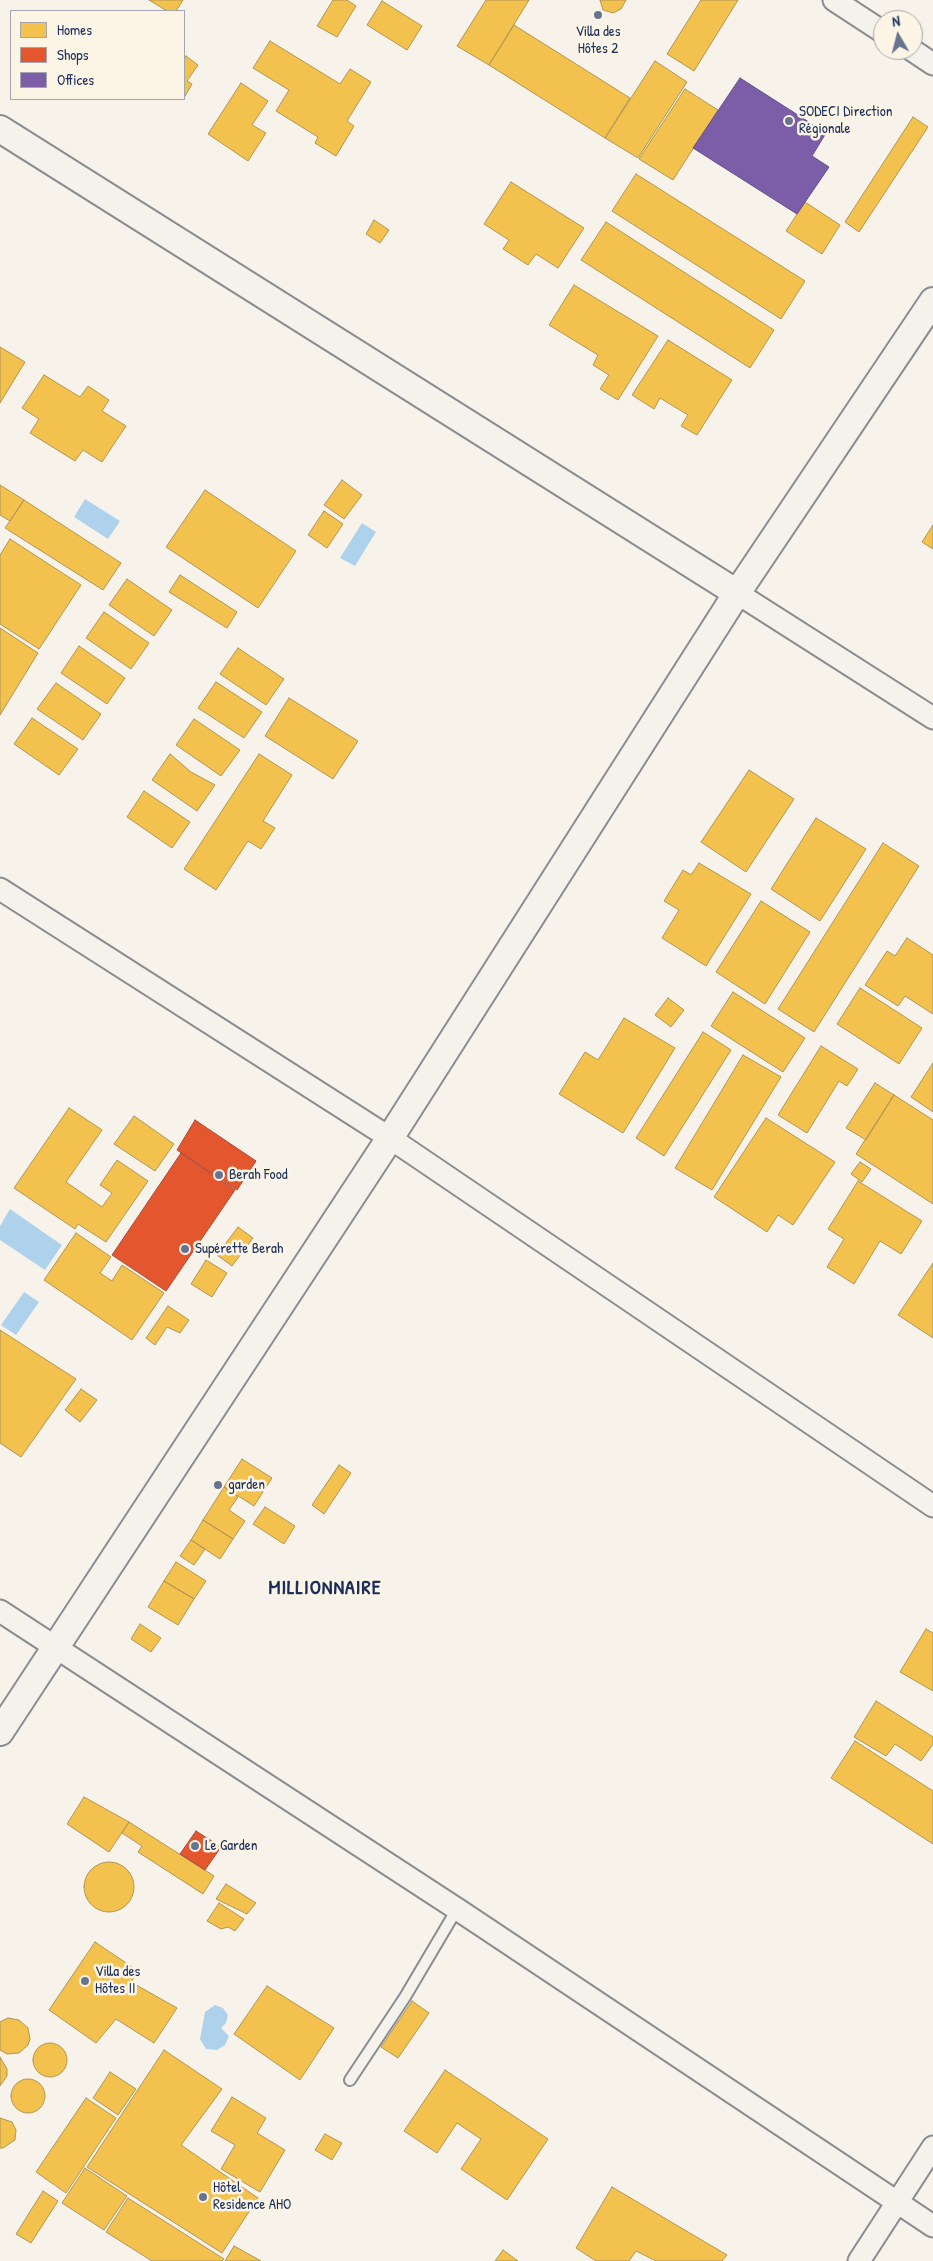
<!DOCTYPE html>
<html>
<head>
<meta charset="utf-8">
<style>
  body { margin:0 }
  #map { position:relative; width:933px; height:2261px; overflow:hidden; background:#f7f3ea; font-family:"Patrick Hand",sans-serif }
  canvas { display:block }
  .legend { position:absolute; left:10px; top:10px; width:175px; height:90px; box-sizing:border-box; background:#fcf5e5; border:1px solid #a2a6af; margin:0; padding:6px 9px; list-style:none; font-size:15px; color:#1b2f5e }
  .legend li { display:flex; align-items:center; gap:10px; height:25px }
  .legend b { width:25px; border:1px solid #a2a6af }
  .north { position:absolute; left:873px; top:10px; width:50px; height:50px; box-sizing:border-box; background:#fcf5e5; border:1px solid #a2a6af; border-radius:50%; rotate:352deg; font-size:14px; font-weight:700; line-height:20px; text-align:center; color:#1b2f5e }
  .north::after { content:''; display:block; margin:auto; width:18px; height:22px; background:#68748f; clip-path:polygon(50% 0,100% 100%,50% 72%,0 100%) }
</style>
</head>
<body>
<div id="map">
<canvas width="933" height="2261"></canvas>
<ul class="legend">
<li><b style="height:14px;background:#f2c14e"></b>Homes</li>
<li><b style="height:14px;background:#e4572e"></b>Shops</li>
<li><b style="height:14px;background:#7b5ea7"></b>Offices</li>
</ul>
<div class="north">N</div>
</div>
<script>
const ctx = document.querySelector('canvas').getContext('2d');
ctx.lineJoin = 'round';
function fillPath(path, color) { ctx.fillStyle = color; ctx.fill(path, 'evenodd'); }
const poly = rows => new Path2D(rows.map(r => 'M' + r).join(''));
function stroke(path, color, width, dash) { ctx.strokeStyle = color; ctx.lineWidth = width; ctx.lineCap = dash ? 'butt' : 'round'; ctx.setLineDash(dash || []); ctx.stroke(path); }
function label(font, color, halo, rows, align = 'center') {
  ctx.font = font + ' "Patrick Hand",sans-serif'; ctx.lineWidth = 5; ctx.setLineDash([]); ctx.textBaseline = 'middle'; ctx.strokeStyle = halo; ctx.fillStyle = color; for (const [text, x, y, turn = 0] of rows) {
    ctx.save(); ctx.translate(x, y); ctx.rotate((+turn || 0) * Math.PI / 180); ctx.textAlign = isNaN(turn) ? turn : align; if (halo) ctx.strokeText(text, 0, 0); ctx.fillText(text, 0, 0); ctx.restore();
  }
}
fillPath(poly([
  [85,499,120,521,108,539,74,517],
  [362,523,376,532,355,566,340,558],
  [10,1209,62,1245,45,1270,0,1240,0,1226],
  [24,1292,39,1302,16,1335,1,1325],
  [215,2005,223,2008,228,2015,226,2023,221,2028,229,2036,225,2045,217,2050,206,2049,200,2039,205,2012]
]), '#afd2ec');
const homes = poly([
  [149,0,183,0,176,11,167,11,149,0],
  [333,0,347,0,356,6,337,37,317,26,333,0],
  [486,0,529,0,489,65,457,46,486,0],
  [600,0,626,0,621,9,613,13,603,10,600,0],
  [701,0,738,0,694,71,667,54,701,0],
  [382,1,422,26,407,50,367,25,382,1],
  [514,25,630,98,605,138,489,65,514,25],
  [270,41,340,84,350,69,371,82,347,121,354,126,336,156,315,143,318,137,276,111,289,90,253,68,270,41],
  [186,56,198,65,187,81,192,84,184,98,184,59,186,56],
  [655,61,687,82,638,158,605,138,655,61],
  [241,83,268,101,252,125,266,133,248,161,208,134,241,83],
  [685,89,718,110,673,180,639,159,685,89],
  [913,117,928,127,859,232,845,222,913,117],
  [636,174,805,281,781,319,612,211,636,174],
  [511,182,584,228,558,268,536,254,528,265,503,249,509,240,484,224,511,182],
  [805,202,840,225,822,254,786,231,805,202],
  [374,220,389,230,380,243,366,234,374,220],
  [606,222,774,330,750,368,581,260,606,222],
  [574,285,658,336,618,400,600,389,609,375,593,365,598,355,549,325,574,285],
  [668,340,732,380,697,435,681,426,688,415,660,398,654,409,632,395,668,340],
  [0,347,25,362,0,403,0,347],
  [44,375,80,397,88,386,109,400,102,411,126,426,102,462,83,450,75,461,30,433,39,419,22,408,44,375],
  [342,480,362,495,344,519,324,505,342,480],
  [0,485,24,500,10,521,0,515,0,485],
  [205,490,296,551,258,608,166,547,205,490],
  [24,500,121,563,103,590,5,528,24,500],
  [324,511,343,524,327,548,308,535,324,511],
  [933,525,933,549,922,542,933,525],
  [10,539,81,585,39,649,0,624,0,555,10,539],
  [180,575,237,612,227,628,169,592,180,575],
  [127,579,172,610,154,636,109,605,127,579],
  [104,612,149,643,131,669,86,638,104,612],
  [0,628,38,653,0,715,0,628],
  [79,646,125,678,107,704,61,673,79,646],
  [238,648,284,679,266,705,220,674,238,648],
  [216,682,262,712,244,738,198,708,216,682],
  [56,683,101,714,83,740,37,709,56,683],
  [289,698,358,741,333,779,265,736,289,698],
  [32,718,78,749,59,775,14,744,32,718],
  [194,719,240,750,221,776,176,745,194,719],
  [170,754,191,772,215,785,197,811,152,780,170,754],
  [259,754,292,775,263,821,275,828,261,849,248,841,216,890,184,869,259,754],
  [749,770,794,799,746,872,701,842,749,770],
  [144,791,190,822,172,848,127,817,144,791],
  [816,818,866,849,820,921,771,889,816,818],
  [883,843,919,866,814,1032,778,1009,883,843],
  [699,863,751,894,706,966,662,938,679,910,664,901,683,870,691,875,699,863],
  [761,901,810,932,765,1004,716,972,761,901],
  [907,938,933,955,933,1014,905,996,898,1006,865,985,887,951,895,956,907,938],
  [860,988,922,1028,899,1064,837,1024,860,988],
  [733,992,805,1038,783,1072,711,1026,733,992],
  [668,998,684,1010,671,1027,655,1015,668,998],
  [624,1018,675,1048,623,1133,559,1094,585,1052,598,1060,624,1018],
  [703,1032,731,1050,664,1156,636,1138,703,1032],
  [821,1046,858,1069,847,1086,839,1081,807,1133,778,1115,821,1046],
  [743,1055,781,1077,712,1190,675,1168,743,1055],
  [933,1063,933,1112,911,1097,933,1063],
  [875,1083,894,1095,866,1140,846,1128,875,1083],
  [894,1095,933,1120,933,1204,856,1154,894,1095],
  [69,1108,102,1130,66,1182,102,1207,112,1193,100,1185,117,1160,148,1181,106,1242,78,1224,75,1229,14,1188,69,1108],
  [134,1116,174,1144,155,1171,114,1144,134,1116],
  [766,1118,835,1162,793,1225,778,1215,767,1232,714,1197,766,1118],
  [860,1162,871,1169,862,1182,851,1174,860,1162],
  [858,1181,922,1221,901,1254,880,1241,854,1284,827,1267,844,1239,828,1229,858,1181],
  [238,1227,253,1238,232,1266,217,1255,238,1227],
  [76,1233,111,1257,100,1273,112,1281,122,1265,164,1293,132,1340,44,1280,76,1233],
  [206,1260,227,1273,212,1297,191,1284,206,1260],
  [933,1263,933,1338,898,1315,933,1263],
  [168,1306,189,1320,180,1333,167,1327,155,1345,146,1338,168,1306],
  [0,1330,76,1379,21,1457,0,1443,0,1330],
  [81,1389,97,1400,80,1422,65,1410,81,1389],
  [242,1459,272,1478,254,1506,224,1487,242,1459],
  [339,1465,351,1473,324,1514,312,1505,339,1465],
  [224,1487,238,1497,229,1510,245,1521,233,1539,203,1520,224,1487],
  [265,1507,295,1526,284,1544,253,1524,265,1507],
  [203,1520,233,1539,220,1559,191,1540,203,1520],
  [191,1540,205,1549,194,1565,180,1556,191,1540],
  [176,1562,206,1581,194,1599,164,1581,176,1562],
  [164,1581,194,1599,178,1625,148,1607,164,1581],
  [140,1624,161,1638,151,1652,131,1639,140,1624],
  [926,1629,933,1633,933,1691,900,1672,926,1629],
  [876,1701,933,1737,933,1744,921,1761,895,1744,886,1756,854,1737,876,1701],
  [855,1741,933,1791,933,1844,831,1778,855,1741],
  [84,1797,129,1822,109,1852,67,1824,84,1797],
  [129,1822,214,1876,203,1894,138,1852,142,1846,122,1833,129,1822],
  '84 1887a25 25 0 1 1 50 0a25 25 0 1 1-50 0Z',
  [226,1884,256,1903,247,1914,216,1899,226,1884],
  [219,1903,244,1919,235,1931,228,1927,221,1929,207,1921,219,1903],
  [95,1942,138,1971,131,1982,177,2008,154,2043,116,2019,96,2043,49,2010,95,1942],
  [267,1986,334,2028,300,2080,234,2034,267,1986],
  [412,2001,429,2013,398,2058,381,2047,412,2001],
  [8,2018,19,2020,28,2028,30,2039,28,2045,19,2053,7,2054,0,2050,0,2022,8,2018],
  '33 2060a17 17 0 1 1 34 0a17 17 0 1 1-34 0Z',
  [164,2050,222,2089,181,2145,258,2198,222,2253,87,2167,164,2050],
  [0,2057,7,2069,7,2076,0,2086,0,2057],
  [445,2070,548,2139,507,2200,461,2169,481,2139,457,2123,437,2153,404,2131,445,2070],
  [110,2072,136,2089,118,2115,93,2098,110,2072],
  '11 2096a17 17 0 1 1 34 0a17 17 0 1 1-34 0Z',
  [232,2097,266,2118,257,2133,285,2150,260,2192,221,2169,235,2145,211,2131,232,2097],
  [86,2098,116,2118,66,2193,36,2172,86,2098],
  [0,2118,12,2122,16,2130,15,2140,3,2148,0,2148,0,2118],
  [325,2134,342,2143,332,2160,315,2150,325,2134],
  [85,2168,127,2196,104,2230,62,2203,85,2168],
  [612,2187,727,2255,722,2261,656,2261,636,2251,629,2261,596,2261,576,2248,612,2187],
  [43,2191,58,2201,31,2243,16,2234,43,2191],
  [128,2198,224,2259,222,2261,152,2261,106,2232,128,2198],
  [234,2246,261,2261,225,2261,234,2246],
  [503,2250,518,2261,495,2261,503,2250]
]);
fillPath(homes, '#f2c14e');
stroke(homes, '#b29553', 1);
const shops = poly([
  [195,1120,256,1161,237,1190,177,1150,195,1120],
  [181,1153,235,1190,166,1291,112,1255,181,1153],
  [196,1831,221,1847,205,1870,180,1854,196,1831]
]);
fillPath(shops, '#e4572e');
stroke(shops, '#a84b3c', 1);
const offices = poly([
  [740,78,826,133,812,156,829,167,797,214,693,148,740,78]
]);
fillPath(offices, '#7b5ea7');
stroke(offices, '#5e5091', 1);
const service = poly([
  [350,2080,405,1997,457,1909]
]);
const minor = poly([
  [834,0,883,32],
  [912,50,933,64],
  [737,593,933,718],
  [0,889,390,1138,933,1506],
  [0,1611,457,1909,933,2226],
  [859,2261,933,2147]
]);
const tertiary = poly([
  [0,129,737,593],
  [0,1732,390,1138,737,593,933,301]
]);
stroke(service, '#8a8c91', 14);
stroke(minor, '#8a8c91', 25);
stroke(tertiary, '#8a8c91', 30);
stroke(service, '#f5f2ec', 10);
stroke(minor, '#f5f2ec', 21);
stroke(tertiary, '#f5f2ec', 26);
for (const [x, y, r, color] of [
  [598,15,5,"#68748f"],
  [789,121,5,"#68748f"],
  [219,1175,5,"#68748f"],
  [185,1249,5,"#68748f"],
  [218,1485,5,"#68748f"],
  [195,1846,5,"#68748f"],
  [85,1981,5,"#68748f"],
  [203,2197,5,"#68748f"]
]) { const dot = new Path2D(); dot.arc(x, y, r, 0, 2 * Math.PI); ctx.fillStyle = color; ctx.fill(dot); stroke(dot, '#fcf5e5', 2); }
label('15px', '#1b2f5e', '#fcf5e5', [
  ["Villa des",598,32,"center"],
  ["Hôtes 2",598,49,"center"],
  ["SODECI Direction",799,112],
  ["Régionale",799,129],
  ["Berah Food",229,1175],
  ["Supérette Berah",195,1249],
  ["garden",228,1485],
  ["Le Garden",205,1846],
  ["Villa des",95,1972],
  ["Hôtes II",95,1989],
  ["Hôtel",213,2188],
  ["Residence AHO",213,2205]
], 'left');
ctx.letterSpacing = '1px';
label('bold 20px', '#1b2f5e', '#fcf5e5', [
  ["MILLIONNAIRE",325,1589]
]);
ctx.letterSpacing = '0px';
</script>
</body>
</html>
